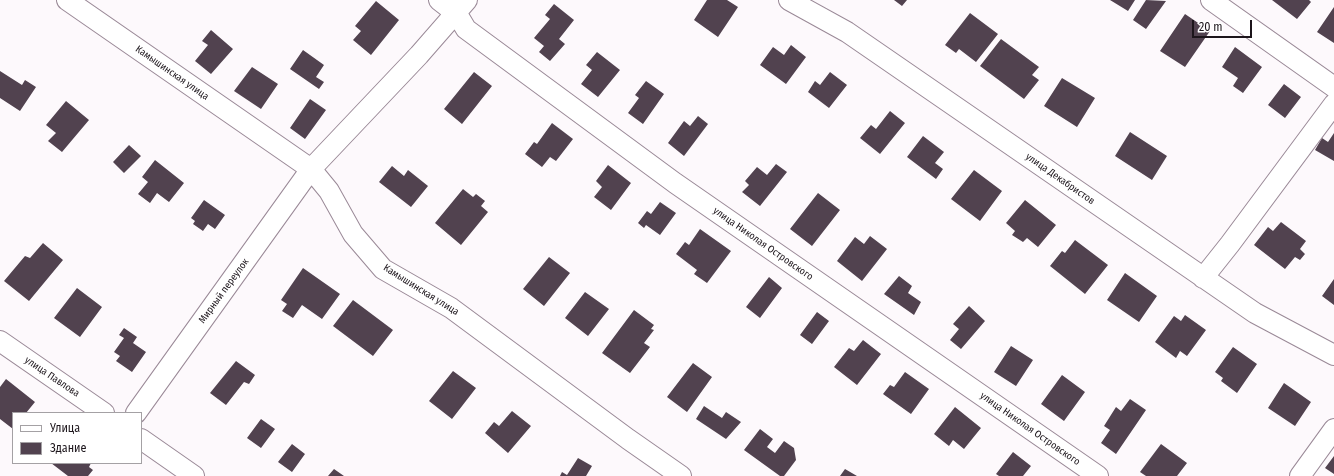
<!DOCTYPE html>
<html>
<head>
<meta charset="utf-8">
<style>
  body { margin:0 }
  #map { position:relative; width:1334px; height:476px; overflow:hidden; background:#fdf9fc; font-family:"Fira Sans Condensed",sans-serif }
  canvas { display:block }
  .legend { position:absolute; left:12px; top:412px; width:130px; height:52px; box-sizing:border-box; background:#fff; border:1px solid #a4a1a4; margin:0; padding:5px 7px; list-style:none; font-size:12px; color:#1c151b }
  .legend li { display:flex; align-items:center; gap:8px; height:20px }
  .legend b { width:20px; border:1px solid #a4a1a4 }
  .scale { position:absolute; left:1192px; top:20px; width:60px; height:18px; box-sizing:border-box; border:2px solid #1c151b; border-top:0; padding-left:5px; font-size:12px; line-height:14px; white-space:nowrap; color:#1c151b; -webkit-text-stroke:3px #fff; paint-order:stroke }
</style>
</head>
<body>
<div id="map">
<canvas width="1334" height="476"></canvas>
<ul class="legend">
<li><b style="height:5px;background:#fff"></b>Улица</li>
<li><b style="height:11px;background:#51424f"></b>Здание</li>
</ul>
<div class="scale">20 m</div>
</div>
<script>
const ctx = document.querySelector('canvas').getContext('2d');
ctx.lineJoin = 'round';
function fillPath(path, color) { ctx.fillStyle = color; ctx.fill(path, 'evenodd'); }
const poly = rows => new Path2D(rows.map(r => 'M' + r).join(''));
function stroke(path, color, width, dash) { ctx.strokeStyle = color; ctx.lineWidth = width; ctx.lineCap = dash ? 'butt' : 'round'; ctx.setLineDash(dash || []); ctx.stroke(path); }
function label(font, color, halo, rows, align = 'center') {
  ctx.font = font + ' "Fira Sans Condensed",sans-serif'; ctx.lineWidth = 4; ctx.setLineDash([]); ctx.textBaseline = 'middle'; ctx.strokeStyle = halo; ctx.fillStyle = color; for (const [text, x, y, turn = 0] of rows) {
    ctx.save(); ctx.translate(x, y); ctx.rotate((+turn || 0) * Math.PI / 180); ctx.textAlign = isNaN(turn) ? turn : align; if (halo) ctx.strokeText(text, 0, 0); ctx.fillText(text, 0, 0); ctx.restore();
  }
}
fillPath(poly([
  [707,0,727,0,738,7,718,37,694,20],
  [894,0,907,0,902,6],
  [1110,0,1135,0,1128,11],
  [1146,0,1166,1,1146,29,1133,20],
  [1272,0,1309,0,1311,2,1297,19],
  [376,1,399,20,371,55,353,40,361,31,355,26],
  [554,4,574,20,559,39,565,44,550,61,539,52,544,46,534,38,550,19,545,15],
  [1334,7,1334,43,1317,32],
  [970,13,998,34,976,62,959,49,956,53,945,45],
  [1185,14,1210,31,1185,67,1160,51],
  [211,30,233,49,211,74,195,61,208,45,202,41],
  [1001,39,1039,67,1032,75,1039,80,1024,99,980,66],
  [791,45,806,57,786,84,760,65,773,47,784,55],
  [1235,47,1262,67,1243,93,1233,86,1238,78,1222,67],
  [303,50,324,65,316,77,324,82,319,89,290,69],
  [597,52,620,70,598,97,581,84,592,70,586,65],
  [252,67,278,84,261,109,234,91],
  [0,71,22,85,25,80,36,87,20,111,0,98],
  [474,72,492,86,462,124,444,109],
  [830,72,847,85,829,108,808,92,815,81,820,85],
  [1062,78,1095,98,1077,127,1044,106],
  [646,81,664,94,643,124,628,113,639,98,635,95],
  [1284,84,1301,97,1285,118,1268,105],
  [310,99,326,110,305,139,290,128],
  [66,101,89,120,62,152,48,141,56,133,46,125],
  [890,111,905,123,880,154,860,138,871,125,876,129],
  [698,116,708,124,684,156,668,143,684,121,690,126],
  [552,123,573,139,556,161,550,157,542,167,525,154,534,142,537,144],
  [1130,132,1167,156,1152,180,1115,156],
  [1334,133,1334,161,1315,150,1322,138,1328,142],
  [923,136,944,152,935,163,943,169,936,179,907,157],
  [129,145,141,156,124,173,113,162],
  [155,160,184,183,169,202,157,193,150,203,138,194,148,182,142,177],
  [776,164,787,172,760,206,742,192,749,185,745,181,757,167,767,175],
  [608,165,631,183,611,210,594,197,602,187,596,181],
  [392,166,404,176,408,170,428,186,411,207,379,182],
  [974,170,1002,191,980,221,951,199],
  [463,189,473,197,476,194,485,201,481,206,488,212,461,245,435,223],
  [818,193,840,210,812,246,790,229],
  [204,200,225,215,215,229,208,224,203,231,193,224,195,221,191,218],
  [1025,200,1056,225,1038,247,1027,238,1023,242,1012,235,1015,231,1006,223],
  [660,202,676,213,660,235,646,225,644,228,638,223,647,211,651,214],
  [1281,222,1306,241,1300,249,1305,254,1300,260,1295,257,1285,269,1254,245,1268,227,1273,231],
  [700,229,731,251,707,283,694,274,697,270,676,254,685,242,689,245],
  [870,236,887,249,862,281,837,261,855,237,864,244],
  [1075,240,1108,265,1085,294,1050,266,1062,251,1065,253],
  [43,243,63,260,29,301,4,281,25,256,30,258],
  [549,257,570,273,544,306,523,289],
  [303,268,340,294,322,319,302,305,293,318,282,311,287,304,281,300],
  [1125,273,1157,296,1139,322,1107,300],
  [899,276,912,286,908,293,921,302,914,315,884,294],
  [769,277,782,288,760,318,746,307],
  [1334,279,1334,305,1322,296],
  [77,288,102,307,80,337,54,318],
  [585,292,609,309,588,336,565,318],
  [353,300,393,330,373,356,333,326],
  [969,306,985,321,961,349,950,340,959,329,953,324],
  [634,310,654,325,651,329,654,330,644,343,650,347,630,373,602,353],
  [817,312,829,321,812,344,800,335],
  [1185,315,1206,330,1187,356,1180,351,1176,358,1155,342,1174,316,1181,321],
  [124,328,137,337,133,343,146,352,132,372,116,361,120,356,114,352,124,338,119,335],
  [863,340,881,354,857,385,834,367,849,348,854,351],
  [1011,346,1033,360,1016,386,994,372],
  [1233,347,1257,364,1237,393,1221,381,1223,378,1215,372],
  [236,361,255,375,249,384,244,382,226,405,210,393],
  [693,363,712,377,687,412,667,397],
  [453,371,476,388,452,419,429,401],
  [905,372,929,389,911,414,883,394,890,385,894,387],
  [1062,375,1085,392,1064,421,1041,404],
  [6,379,35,402,26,413,13,413,13,429,0,419,0,387],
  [1284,383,1311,402,1295,426,1268,408],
  [1130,399,1146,410,1116,454,1101,443,1110,430,1104,426,1116,407,1121,411],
  [704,406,722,418,726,412,741,422,726,439,696,419],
  [955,407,981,428,964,449,953,440,949,446,934,434],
  [512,411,531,426,508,453,485,433,494,422,499,426],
  [261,419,275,429,261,448,247,438],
  [760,429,773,439,767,447,775,453,784,441,794,448,796,460,784,476,780,476,744,450],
  [292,444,305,454,292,472,278,462],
  [1161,444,1187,463,1177,476,1146,476,1140,472],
  [1013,452,1031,466,1023,476,999,476,996,474],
  [1334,456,1334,474,1325,468],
  [578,458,592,466,586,476,560,476,562,472,567,475],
  [51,463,91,463,89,467,93,470,88,476,68,476],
  [334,469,344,476,328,476],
  [845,469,857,476,840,476]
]), '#51424f');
const street = poly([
  [67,0,311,169,329,191,353,234,383,269,451,308,628,439,681,476],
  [439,0,457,14,466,29,675,183,1098,476],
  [789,0,847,32,1255,313,1334,355],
  [1211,0,1334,87],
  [1203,278,1230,244,1334,104],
  [0,341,104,413],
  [136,413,311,169,419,55,467,0],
  [141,439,194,476],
  [1300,476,1334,429]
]);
stroke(street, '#9a8997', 22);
stroke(street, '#fff', 20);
label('10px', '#1c151b', '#fff', [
  ["Камышинская улица",172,73,35],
  ["улица Декабристов",1060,179,35],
  ["улица Николая Островского",763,244,35],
  ["Камышинская улица",421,290,32],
  ["Мирный переулок",224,291,-54],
  ["улица Павлова",52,377,34],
  ["улица Николая Островского",1030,429,35]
]);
</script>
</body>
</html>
